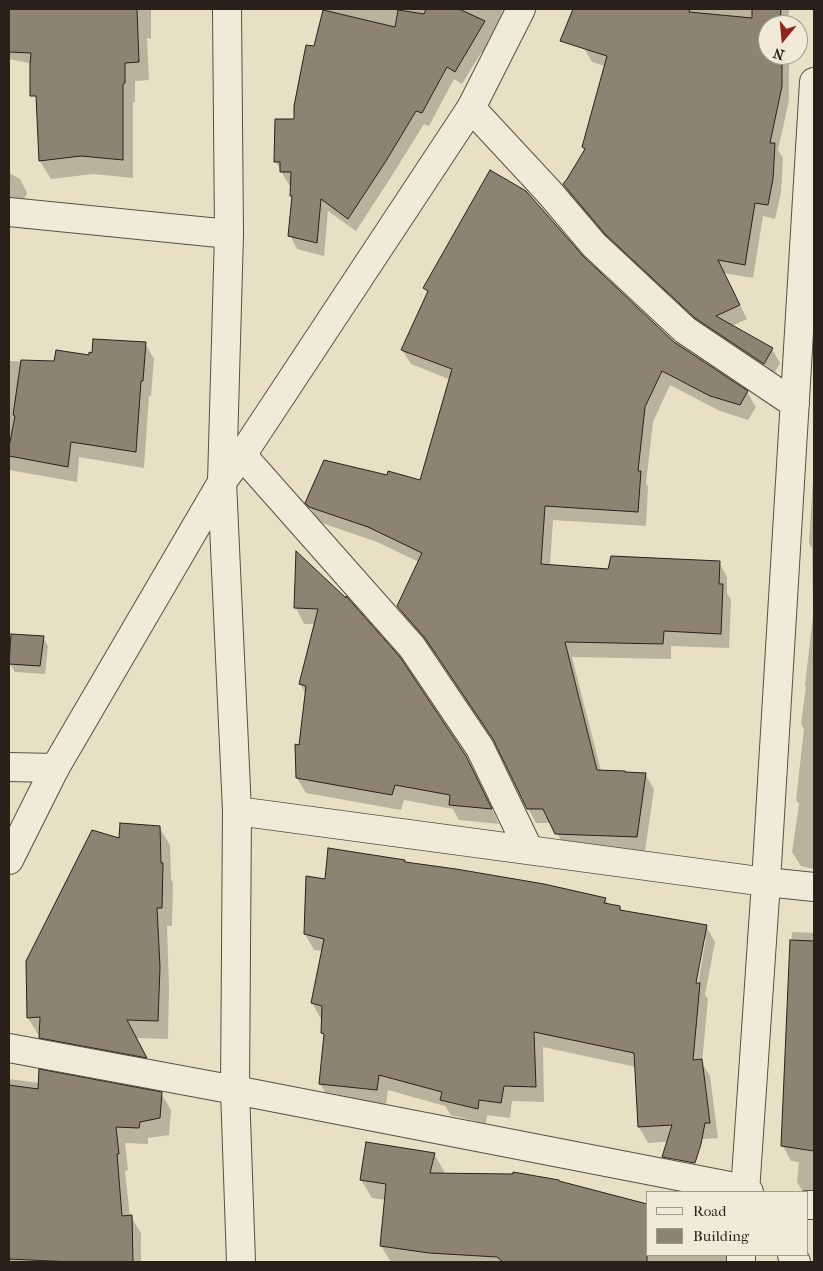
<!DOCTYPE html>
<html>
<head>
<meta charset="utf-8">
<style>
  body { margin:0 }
  #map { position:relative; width:823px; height:1271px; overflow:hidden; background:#e9dfc5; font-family:"IM FELL French Canon",serif }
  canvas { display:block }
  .frame { position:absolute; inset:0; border:10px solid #2b1f1a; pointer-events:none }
  .legend { position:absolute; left:646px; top:1191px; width:162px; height:65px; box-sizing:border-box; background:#f1ead9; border:1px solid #a2998d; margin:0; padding:6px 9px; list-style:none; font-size:15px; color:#2b1f1a }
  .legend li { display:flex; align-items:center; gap:10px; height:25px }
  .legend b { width:25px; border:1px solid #a2998d }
  .north { position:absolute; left:758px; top:15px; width:50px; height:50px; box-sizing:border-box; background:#f1ead9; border:1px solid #a2998d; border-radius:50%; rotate:197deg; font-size:14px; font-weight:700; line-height:20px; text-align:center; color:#2b1f1a }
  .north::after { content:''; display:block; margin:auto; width:18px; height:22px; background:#8f2418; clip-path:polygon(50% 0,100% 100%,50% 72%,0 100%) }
</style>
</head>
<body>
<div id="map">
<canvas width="823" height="1271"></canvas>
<div class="frame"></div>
<ul class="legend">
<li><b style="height:6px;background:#f1ead9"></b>Road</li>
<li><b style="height:14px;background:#8e8373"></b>Building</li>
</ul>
<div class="north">N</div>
</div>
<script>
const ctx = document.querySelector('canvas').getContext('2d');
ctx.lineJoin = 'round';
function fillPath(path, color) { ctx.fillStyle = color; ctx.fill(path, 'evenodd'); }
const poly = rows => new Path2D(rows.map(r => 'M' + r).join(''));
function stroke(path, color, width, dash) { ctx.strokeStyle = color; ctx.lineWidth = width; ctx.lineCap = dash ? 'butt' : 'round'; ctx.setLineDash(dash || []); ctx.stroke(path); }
fillPath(poly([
  [9,9,151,9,151,39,147,38,149,80,135,81,135,102,133,102,133,178,93,174,51,179,40,161,93,76,9,59],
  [324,9,503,9,499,22,484,54,481,53,462,84,454,79,429,126,424,124,393,174,356,231,328,211,324,256,297,249,290,235,293,198,291,196,292,185,289,185,276,162,276,120,295,120],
  [592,9,789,9,788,25,768,25,768,55,786,55,789,62,789,100,778,150,783,158,781,193,775,219,763,216,753,278,724,273,747,319,732,326,772,349,780,363,772,377,704,332,615,248,572,198,564,184,585,150,584,147,605,66,592,62,584,48],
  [9,173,20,179,27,193,19,210,9,212],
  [582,257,674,342,747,392,756,407,748,420,720,411,670,385,653,422,646,483,648,487,646,526,553,520,550,566,609,570,719,562,727,577,727,593,731,600,729,648,671,646,671,659,572,657,601,771,645,774,654,789,645,851,565,848,552,823,536,823,528,808,498,747,435,653,407,621,398,606,419,562,377,542,319,522,307,503,388,476,421,481,451,380,411,364,402,350,428,293,425,288],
  [145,343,154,359,151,396,149,396,144,468,79,457,77,482,9,470,9,361,55,363],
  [814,464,814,869,801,866,792,852,799,804,796,800,804,729,801,724,806,687,805,685,813,616,812,548,809,543],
  [297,554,465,756,475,773,499,824,459,820,453,809,404,800,401,810,306,793,297,778,306,695,300,684,316,624,304,624,296,608],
  [43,637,48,646,45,674,15,672,10,664],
  [159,827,170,845,171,879,173,883,172,926,167,926,169,986,168,1039,136,1038,155,1075,51,1056,41,1036,39,1036,28,1018,27,961,120,840],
  [405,863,605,899,609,905,620,907,622,911,706,926,715,942,705,995,708,999,702,1063,710,1076,718,1138,648,1143,639,1127,636,1067,543,1047,544,1102,512,1101,510,1118,487,1115,486,1124,451,1115,445,1106,388,1090,386,1105,329,1099,320,1084,325,1037,323,1033,323,1019,321,1019,312,1003,323,951,314,950,305,934,326,881],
  [703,938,706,938,697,989,694,989],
  [792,932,814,933,814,1198,807,1192,803,1192,797,1182,799,1162,791,1161,783,1146],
  [9,1079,40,1083,161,1093,171,1110,169,1135,148,1138,148,1144,125,1143,128,1170,125,1171,130,1217,131,1217,141,1233,141,1262,9,1262],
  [434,1154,444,1171,444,1175,647,1255,731,1255,731,1262,391,1262,381,1246,386,1200,372,1198,361,1180]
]), '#0003');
const building = poly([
  [9,9,137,9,139,62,125,63,125,83,123,84,123,160,81,156,39,161,36,96,30,96,30,64,31,53,9,52,9,9],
  [426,9,459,9,485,21,455,72,447,67,422,113,416,111,386,161,348,219,321,199,317,243,288,236,292,196,290,196,291,172,280,172,280,162,274,162,275,119,294,119,294,106,306,45,314,46,323,10,395,27,398,10,424,14,426,9],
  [573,9,690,9,689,12,752,18,752,9,781,9,780,25,768,25,768,55,782,55,782,86,770,143,775,143,773,179,768,205,755,203,745,265,718,260,740,305,716,316,773,348,764,364,695,318,605,234,563,184,567,179,585,149,582,147,607,56,560,41,573,9],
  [490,170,526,191,583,256,674,342,748,391,740,405,710,396,662,371,645,407,638,471,641,471,638,512,545,506,541,564,608,569,611,556,720,561,719,584,723,584,721,634,664,631,663,644,565,642,597,770,625,771,625,772,646,773,637,837,555,834,543,809,527,809,493,739,425,638,397,606,422,553,368,527,309,507,305,503,324,460,387,475,388,471,420,480,452,369,401,350,428,291,423,288,490,170],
  [93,339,146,342,143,381,141,381,136,452,71,442,68,467,9,456,9,447,15,416,13,415,21,360,54,361,56,350,89,355,89,352,92,353,93,339],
  [296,551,346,598,346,596,400,657,466,756,492,809,449,805,450,795,395,785,392,795,296,778,295,744,299,745,306,686,299,684,318,609,294,608,296,551],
  [11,634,44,636,40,666,9,664,11,634],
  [120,823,160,826,161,863,163,863,162,908,157,908,160,967,158,1021,127,1020,147,1058,39,1038,40,1017,27,1018,26,961,92,830,119,838,120,823],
  [328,848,405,860,405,862,456,869,544,884,606,898,604,903,620,906,620,910,707,925,696,983,700,983,693,1060,702,1059,710,1123,705,1123,701,1144,695,1163,662,1157,672,1125,638,1127,634,1053,534,1032,536,1087,504,1086,501,1103,479,1100,478,1109,440,1100,442,1092,379,1075,377,1090,319,1084,324,1034,321,1033,322,1006,311,1003,324,939,304,934,306,876,325,879,328,848],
  [790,940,814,941,814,1151,781,1146,790,940],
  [39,1069,162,1092,160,1118,140,1122,139,1128,116,1127,119,1154,117,1154,122,1216,132,1215,133,1262,72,1262,9,1259,9,1085,38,1089,39,1069],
  [366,1142,435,1153,430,1173,513,1174,513,1172,559,1180,559,1181,647,1204,647,1262,503,1262,497,1257,429,1253,380,1246,386,1184,360,1180,366,1142]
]);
fillPath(building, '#8e8373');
stroke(building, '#2b1f1a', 1);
const minor = poly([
  [227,9,229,234,222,482,237,811,235,1090,241,1262],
  [471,108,549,192,594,245,685,330,795,404],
  [9,212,229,234],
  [242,455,412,647,480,748,529,850],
  [9,767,55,768],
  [237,811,766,882,814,887],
  [9,1048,235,1090,745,1189,749,1192],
  [745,1192,766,882,814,82],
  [807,1205,814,1205],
  [792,1255,796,1262],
  [741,1262,741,1255]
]);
const tertiary = poly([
  [9,860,55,768,222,482,242,455,471,108,521,9]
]);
stroke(minor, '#5a4f45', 30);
stroke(tertiary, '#5a4f45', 30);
stroke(minor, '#f1ead9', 28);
stroke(tertiary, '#f1ead9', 28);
</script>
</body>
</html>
